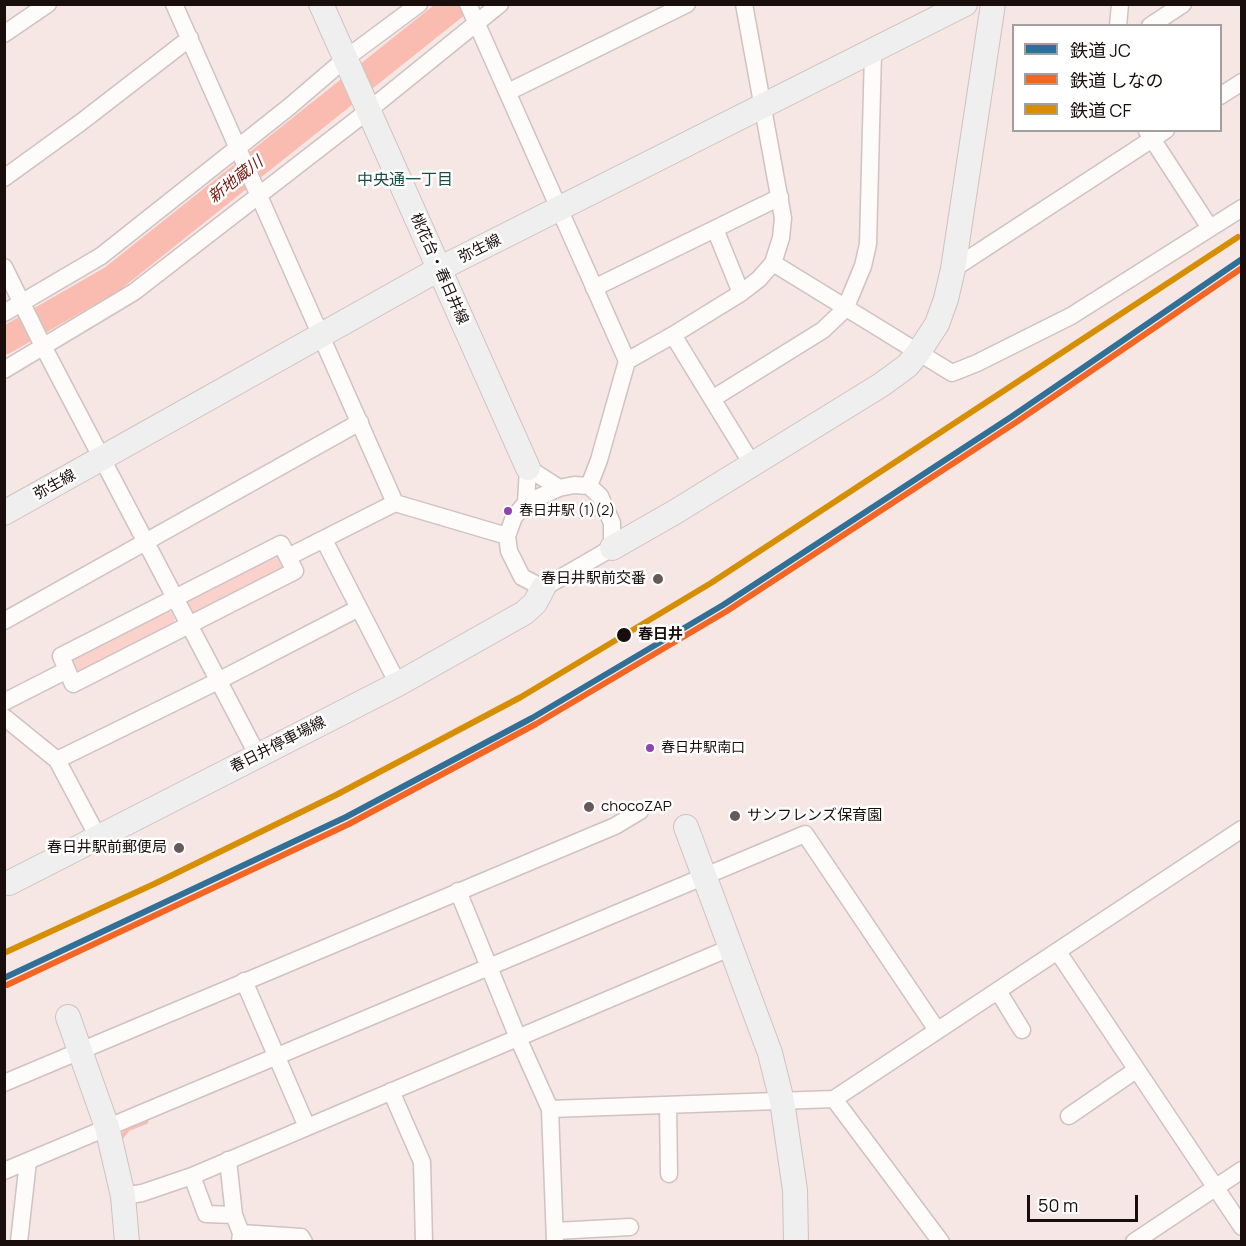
<!DOCTYPE html>
<html>
<head>
<meta charset="utf-8">
<style>
  body { margin:0 }
  #map { position:relative; width:1246px; height:1246px; overflow:hidden; background:#f6e7e5; font-family:Manrope,"Noto Sans JP",sans-serif }
  canvas { display:block }
  .frame { position:absolute; inset:0; border:6px solid #190e0c; pointer-events:none }
  .legend { position:absolute; left:1012px; top:24px; width:210px; height:108px; box-sizing:border-box; background:#fff; border:2px solid #a39f9e; margin:0; padding:8px 10px; list-style:none; font-size:18px; color:#190e0c }
  .legend li { display:flex; align-items:center; gap:12px; height:30px }
  .legend b { width:30px; border:2px solid #a39f9e }
  .scale { position:absolute; left:1027px; top:1195px; width:111px; height:27px; box-sizing:border-box; border:3px solid #190e0c; border-top:0; padding-left:8px; font-size:18px; line-height:21px; white-space:nowrap; color:#190e0c; -webkit-text-stroke:4px #fff; paint-order:stroke }
</style>
</head>
<body>
<div id="map">
<canvas width="1246" height="1246"></canvas>
<div class="frame"></div>
<ul class="legend">
<li><b style="height:8px;background:#307097"></b>鉄道 JC</li>
<li><b style="height:8px;background:#f26522"></b>鉄道 しなの</li>
<li><b style="height:8px;background:#d68f02"></b>鉄道 CF</li>
</ul>
<div class="scale">50 m</div>
</div>
<script>
const ctx = document.querySelector('canvas').getContext('2d');
ctx.lineJoin = 'round';
function fillPath(path, color) { ctx.fillStyle = color; ctx.fill(path, 'evenodd'); }
const poly = rows => new Path2D(rows.map(r => 'M' + r).join(''));
function stroke(path, color, width, dash) { ctx.strokeStyle = color; ctx.lineWidth = width; ctx.lineCap = dash ? 'butt' : 'round'; ctx.setLineDash(dash || []); ctx.stroke(path); }
function label(font, color, halo, rows, align = 'center') {
  ctx.font = font + ' Manrope,"Noto Sans JP",sans-serif'; ctx.lineWidth = 5; ctx.setLineDash([]); ctx.textBaseline = 'middle'; ctx.strokeStyle = halo; ctx.fillStyle = color; for (const [text, x, y, turn = 0] of rows) {
    ctx.save(); ctx.translate(x, y); ctx.rotate((+turn || 0) * Math.PI / 180); ctx.textAlign = isNaN(turn) ? turn : align; if (halo) ctx.strokeText(text, 0, 0); ctx.fillText(text, 0, 0); ctx.restore();
  }
}
fillPath(poly([
  [275,554,279,556,283,563,281,570,197,613,191,611,187,604,189,597],
  [165,610,171,612,175,619,173,625,81,672,75,670,71,663,73,657]
]), '#fad2cb');
stroke(poly([
  [119,1140,128,1129,146,1122]
]), '#fabcb1', 4.5);
stroke(poly([
  [4,341,112,279,457,4]
]), '#fabcb1', 27);
const street = poly([
  [174,4,395,503],
  [468,4,627,361,599,460,589,486],
  [1118,26,1120,4],
  [1150,26,1183,4],
  [4,34,48,4],
  [508,92,687,4],
  [1220,96,1242,82],
  [1147,131,1210,228],
  [4,178,80,123,190,38],
  [715,229,741,293],
  [773,263,952,373,977,363,1071,316,1242,208],
  [4,267,44,348,258,756],
  [953,269,1166,130],
  [594,288,780,197],
  [4,313,101,256,289,107,345,59,419,4],
  [673,335,752,464],
  [627,361,673,335,741,293,759,279,773,263,781,238,783,218,744,4],
  [4,370,134,292,369,110,500,4],
  [712,399,823,330,845,309,853,290,863,266,868,244,873,52],
  [526,503,559,488,574,485,589,486,600,496,612,523,612,548,543,588,522,577,509,551,507,536,514,517,526,503,528,468,559,488],
  [324,540,398,684],
  [288,557,395,503,507,536],
  [4,621,360,422],
  [4,702,67,670,61,656,281,544,295,571,73,684,67,670],
  [4,717,57,760,98,837],
  [57,760,218,681,359,608],
  [458,891,518,1038,550,1109,555,1242],
  [1058,952,1242,1227],
  [244,981,307,1127],
  [998,991,1022,1030],
  [4,1083,615,826,640,811],
  [391,1091,422,1162,424,1242],
  [834,1099,941,1242],
  [668,1106,669,1174],
  [550,1109,834,1099,1242,829],
  [1069,1116,1136,1070],
  [228,1160,234,1215,241,1233,240,1242],
  [4,1171,805,834,937,1030],
  [192,1176,206,1214,234,1215],
  [123,1196,142,1193,192,1176,732,947],
  [555,1231,630,1227],
  [241,1233,301,1237,304,1242],
  [19,1242,28,1161],
  [1134,1242,1242,1170]
]);
const secondary = poly([
  [321,4,528,468],
  [4,513,439,269,965,4],
  [612,548,675,512,881,385,907,366,918,353,937,324,946,299,953,269,993,4],
  [686,827,770,1053,782,1101,795,1190,796,1242],
  [9,883,398,684,524,613,535,603,543,588],
  [68,1017,107,1127,123,1196,127,1242]
]);
stroke(street, '#cfc2c0', 19);
stroke(secondary, '#cfc2c0', 26);
stroke(street, '#fefbfb', 16);
stroke(secondary, '#eeefee', 24);
stroke(poly([
  [4,978,346,817,532,718,723,605,1011,417,1242,259]
]), '#307097', 6);
stroke(poly([
  [7,985,349,824,536,724,727,611,1015,423,1242,268]
]), '#f26522', 6);
stroke(poly([
  [4,953,154,884,336,795,521,697,711,583,1238,237]
]), '#d68f02', 6);
for (const [x, y, r, color] of [
  [508,511,5,"#8e44ad"],
  [658,579,6,"#665a58"],
  [624,635,8,"#190e0c"],
  [650,748,5,"#8e44ad"],
  [589,807,6,"#665a58"],
  [735,816,6,"#665a58"],
  [179,848,6,"#665a58"]
]) { const dot = new Path2D(); dot.arc(x, y, r, 0, 2 * Math.PI); ctx.fillStyle = color; ctx.fill(dot); stroke(dot, '#fff', 2); }
label('14px', '#190e0c', '#fff', [
  ["春日井駅 (1)(2)",519,511],
  ["春日井駅南口",661,748]
], 'left');
label('15px', '#190e0c', '#fff', [
  ["弥生線",480,249,-26],
  ["桃花台・春日井線",439,269,66],
  ["弥生線",55,485,-29],
  ["春日井停車場線",278,745,-27]
]);
label('15px', '#190e0c', '#fff', [
  ["春日井駅前交番",646,579],
  ["chocoZAP",601,807,"left"],
  ["サンフレンズ保育園",747,816,"left"],
  ["春日井駅前郵便局",167,848]
], 'right');
label('bold 15px', '#190e0c', '#fff', [
  ["春日井",638,635]
], 'left');
label('italic 16px', '#75150b', '#fff', [
  ["新地蔵川",236,180,-38]
]);
label('16px', '#194e41', '#fff', [
  ["中央通一丁目",405,181]
]);
</script>
</body>
</html>
